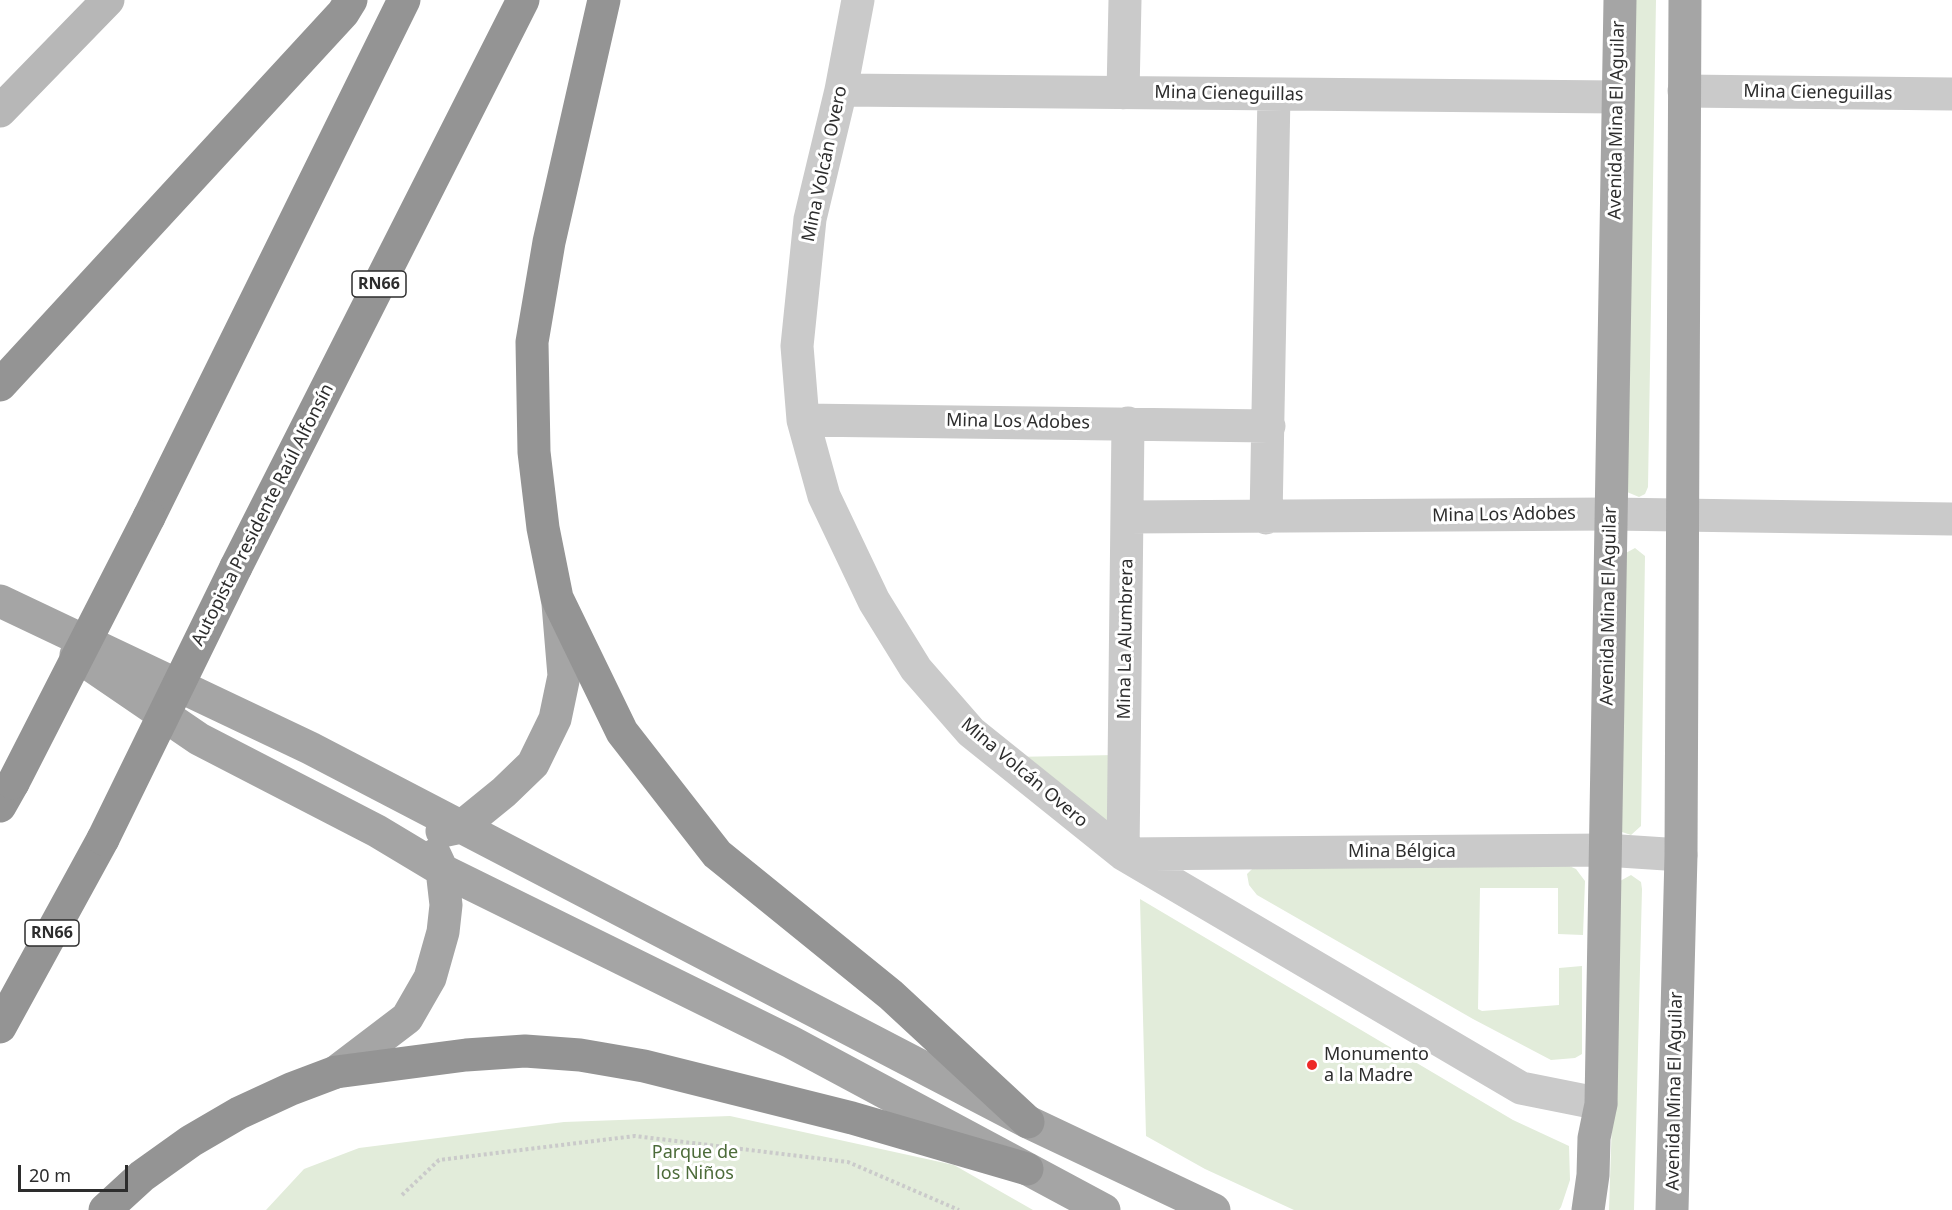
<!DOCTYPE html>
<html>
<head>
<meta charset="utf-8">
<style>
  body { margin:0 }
  #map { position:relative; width:1952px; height:1210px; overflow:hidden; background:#fff; font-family:"Noto Sans",sans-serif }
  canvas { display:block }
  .scale { position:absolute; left:18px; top:1165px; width:110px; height:27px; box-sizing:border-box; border:3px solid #2d2d2d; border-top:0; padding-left:8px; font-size:18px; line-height:21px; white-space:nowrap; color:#2d2d2d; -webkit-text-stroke:4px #fff; paint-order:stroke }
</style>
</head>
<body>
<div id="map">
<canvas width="1952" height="1210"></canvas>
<div class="scale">20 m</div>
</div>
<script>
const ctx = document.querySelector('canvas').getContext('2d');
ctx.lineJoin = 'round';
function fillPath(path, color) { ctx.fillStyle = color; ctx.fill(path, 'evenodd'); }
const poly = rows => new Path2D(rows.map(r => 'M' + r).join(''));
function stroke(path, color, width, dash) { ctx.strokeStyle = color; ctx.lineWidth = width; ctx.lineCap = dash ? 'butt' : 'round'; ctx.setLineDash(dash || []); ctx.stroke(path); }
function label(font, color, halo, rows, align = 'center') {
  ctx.font = font + ' "Noto Sans",sans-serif'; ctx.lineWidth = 6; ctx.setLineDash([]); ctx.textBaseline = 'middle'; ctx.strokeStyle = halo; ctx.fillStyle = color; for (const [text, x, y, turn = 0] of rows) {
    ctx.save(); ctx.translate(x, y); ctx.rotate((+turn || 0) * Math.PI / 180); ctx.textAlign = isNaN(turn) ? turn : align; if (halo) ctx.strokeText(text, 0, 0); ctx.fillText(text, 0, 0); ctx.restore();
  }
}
fillPath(poly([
  [1632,0,1656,0,1648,487,1645,494,1639,497,1627,492],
  [1635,548,1645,556,1641,826,1631,835,1619,831,1624,554],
  [1115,755,1112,839,1012,757],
  [1567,865,1576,869,1585,881,1583,935,1558,934,1558,888,1480,888,1478,1009,1482,1011,1559,1005,1559,968,1582,966,1582,1054,1575,1058,1551,1060,1473,1019,1257,895,1249,885,1247,874,1254,867],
  [1631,875,1641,882,1642,889,1634,1210,1609,1210,1620,881],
  [1140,899,1513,1120,1569,1146,1570,1180,1561,1207,1559,1210,1294,1210,1205,1169,1146,1136],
  [730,1116,954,1165,1033,1210,266,1210,304,1169,359,1148,564,1122]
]), '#e2ecda');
stroke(poly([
  [402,1195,439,1160,635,1136,848,1162,959,1210]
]), '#cacaca', 4, [3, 3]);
stroke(poly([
  [858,0,841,90,810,219,797,346,803,420,824,496,874,601,916,669,971,732,1123,854,1521,1088,1601,1104],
  [841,90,1618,97],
  [1684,91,1952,94],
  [1123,93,1125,0],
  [803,420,1269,426],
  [1128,423,1123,854,1605,850,1681,855],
  [1128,517,1610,514,1952,519],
  [1266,518,1274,94]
]), '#cacaca', 33);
stroke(poly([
  [0,111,108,0]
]), '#b7b7b7', 33);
stroke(poly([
  [0,601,310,748,1028,1122,1214,1210],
  [76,655,199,739,377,831,442,870,791,1042,1104,1210],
  [442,831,461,827,504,792,533,764,555,719,564,676,558,604],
  [336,1072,407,1018,430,978,443,932,446,905,442,870,435,855],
  [1588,1210,1593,1175,1594,1138,1601,1104,1620,0],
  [1672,1210,1681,855,1685,0]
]), '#a5a5a5', 33);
stroke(poly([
  [604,0,549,242,532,342,534,452,543,528,557,598,622,732,717,854,891,995,1028,1122],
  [0,385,343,13,351,0],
  [149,517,404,0],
  [236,567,523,0],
  [0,806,13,783],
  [0,1027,103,839],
  [105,1210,142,1176,191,1141,239,1113,291,1089,336,1072,466,1055,525,1051,580,1055,644,1066,852,1118,1027,1169]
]), '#949494', 33);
stroke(poly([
  [13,783,149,517],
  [103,839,236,567]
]), '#949494', 33);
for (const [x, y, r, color] of [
  [1312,1065,6,"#ed2927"]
]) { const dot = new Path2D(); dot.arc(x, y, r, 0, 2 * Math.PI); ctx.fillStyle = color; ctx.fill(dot); stroke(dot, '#fff', 2); }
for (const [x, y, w] of [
  [379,284,54],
  [52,933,54]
]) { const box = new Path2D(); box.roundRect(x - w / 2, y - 13, w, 26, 4.5); ctx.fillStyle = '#fff'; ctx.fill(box); stroke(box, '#2d2d2d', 1.5); }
label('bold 16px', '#2d2d2d', null, [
  ["RN66",379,284],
  ["RN66",52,933]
]);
label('18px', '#2d2d2d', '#fff', [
  ["Mina Cieneguillas",1818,93,1],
  ["Mina Cieneguillas",1229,94,1],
  ["Avenida Mina El Aguilar",1617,120,-89],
  ["Mina Volcán Overo",825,164,-78],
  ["Mina Los Adobes",1018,422,1],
  ["Autopista Presidente Raúl Alfonsín",263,515,-63],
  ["Mina Los Adobes",1504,515,-1],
  ["Avenida Mina El Aguilar",1609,606,-89],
  ["Mina La Alumbrera",1126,639,-89],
  ["Mina Volcán Overo",1024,773,40],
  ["Mina Bélgica",1402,852],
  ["Avenida Mina El Aguilar",1675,1091,-89]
]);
label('18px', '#2d2d2d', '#fff', [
  ["Monumento",1324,1055],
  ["a la Madre",1324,1076]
], 'left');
label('18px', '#4c6b39', '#fff', [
  ["Parque de",695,1153],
  ["los Niños",695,1174]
]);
</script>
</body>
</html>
